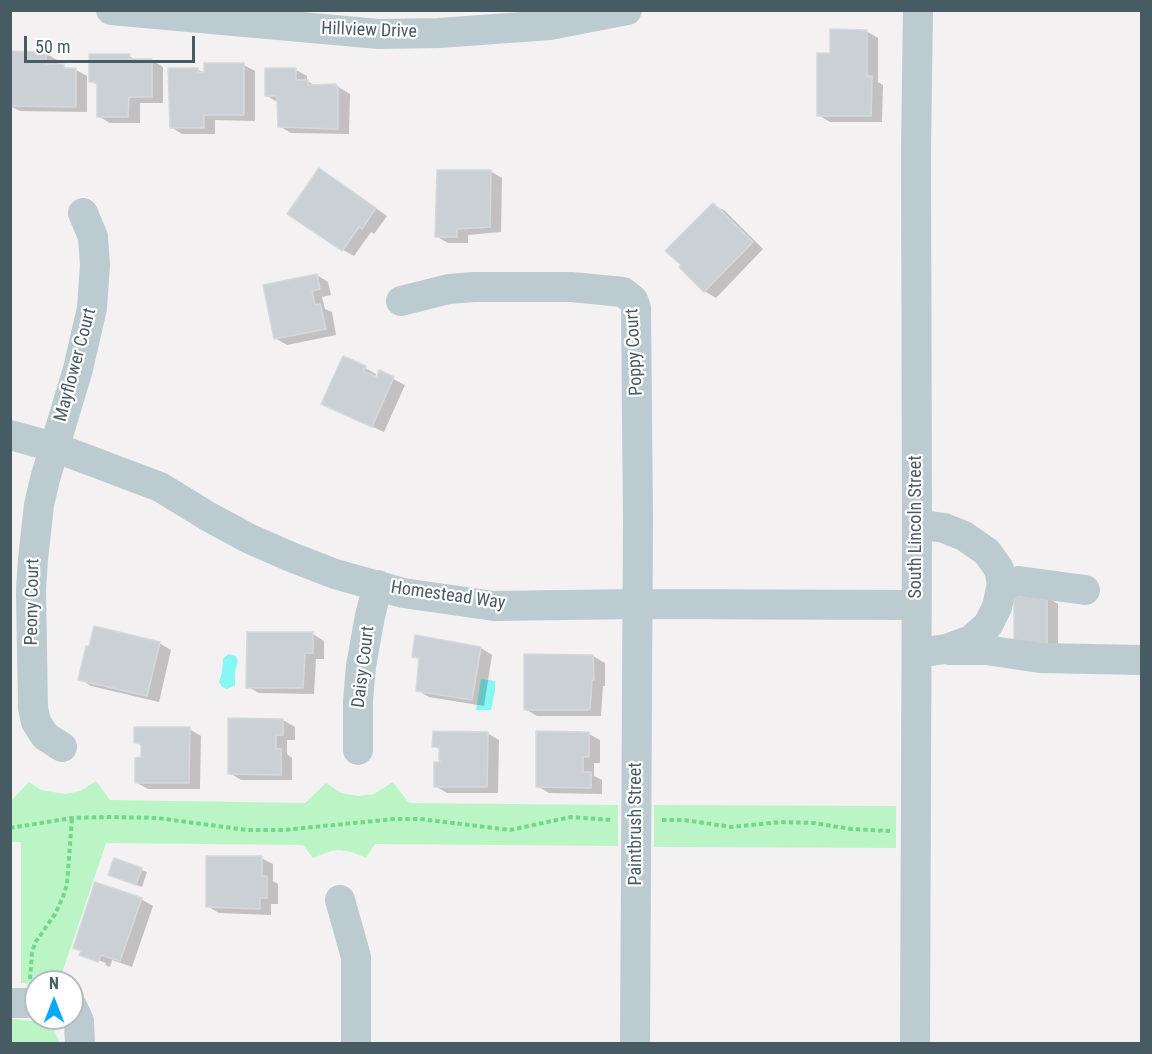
<!DOCTYPE html>
<html>
<head>
<meta charset="utf-8">
<style>
  body { margin:0 }
  #map { position:relative; width:1152px; height:1054px; overflow:hidden; background:#f4f1f2; font-family:"Roboto Condensed",sans-serif }
  canvas { display:block }
  .frame { position:absolute; inset:0; border:12px solid #475b62; pointer-events:none }
  .north { position:absolute; left:24px; top:970px; width:60px; height:60px; box-sizing:border-box; background:#fff; border:2px solid #b5bdc0; border-radius:50%; rotate:0deg; font-size:16px; font-weight:700; line-height:24px; text-align:center; color:#475b62 }
  .north::after { content:''; display:block; margin:auto; width:21px; height:27px; background:#04a9fc; clip-path:polygon(50% 0,100% 100%,50% 72%,0 100%) }
  .scale { position:absolute; left:24px; top:36px; width:171px; height:27px; box-sizing:border-box; border:3px solid #475b62; border-top:0; padding-left:8px; font-size:18px; line-height:21px; white-space:nowrap; color:#475b62; -webkit-text-stroke:4px #fff; paint-order:stroke }
</style>
</head>
<body>
<div id="map">
<canvas width="1152" height="1054"></canvas>
<div class="frame"></div>
<div class="north">N</div>
<div class="scale">50 m</div>
</div>
<script>
const ctx = document.querySelector('canvas').getContext('2d');
ctx.lineJoin = 'round';
function fillPath(path, color) { ctx.fillStyle = color; ctx.fill(path, 'evenodd'); }
const poly = rows => new Path2D(rows.map(r => 'M' + r).join(''));
function stroke(path, color, width, dash) { ctx.strokeStyle = color; ctx.lineWidth = width; ctx.lineCap = dash ? 'butt' : 'round'; ctx.setLineDash(dash || []); ctx.stroke(path); }
function label(font, color, halo, rows, align = 'center') {
  ctx.font = font + ' "Roboto Condensed",sans-serif'; ctx.lineWidth = 4.5; ctx.setLineDash([]); ctx.textBaseline = 'middle'; ctx.strokeStyle = halo; ctx.fillStyle = color; for (const [text, x, y, turn = 0] of rows) {
    ctx.save(); ctx.translate(x, y); ctx.rotate((+turn || 0) * Math.PI / 180); ctx.textAlign = isNaN(turn) ? turn : align; if (halo) ctx.strokeText(text, 0, 0); ctx.fillText(text, 0, 0); ctx.restore();
  }
}
fillPath(poly([
  [96,781,110,800,305,803,326,783,341,793,358,796,374,794,393,782,409,803,618,805,618,846,375,844,366,858,352,852,339,850,331,851,313,858,303,845,106,843,60,979,36,982,35,984,21,983,21,842,11,842,11,801,29,782,41,790,65,794,80,791],
  [654,805,896,806,896,848,654,847],
  [11,1019,42,1022,54,1030,60,1043,11,1043]
]), '#bcf5c5');
fillPath(poly([
  [228,654,236,656,238,662,235,671,235,685,227,689,222,687,219,682,222,673,223,659],
  [481,679,495,681,495,691,491,710,476,710]
]), '#85f7f4');
fillPath(poly([
  [866,31,878,38,878,82,883,85,882,122,830,122,818,115,831,54],
  [45,53,57,60,57,65,76,70,87,76,87,112,20,111,10,106],
  [129,56,136,60,152,60,163,67,163,103,140,103,140,123,110,123,98,116,98,85,91,81],
  [244,65,255,71,255,121,215,120,215,134,182,134,171,127,197,69,206,74],
  [296,70,307,76,307,81,316,86,335,85,350,94,349,134,291,133,279,126,279,103,267,96],
  [490,171,502,178,501,232,468,235,468,243,448,243,436,236],
  [331,177,387,216,374,234,371,232,354,256,343,250],
  [714,205,725,211,763,249,716,298,704,291],
  [317,275,328,282,331,295,322,297,325,309,332,312,336,335,287,345,275,338],
  [365,368,376,374,375,378,378,379,380,372,405,385,384,432,323,404],
  [1047,597,1058,604,1058,654,1027,653],
  [313,634,324,641,324,659,316,659,314,694,259,693,248,687],
  [159,643,171,650,159,702,91,686,80,679],
  [481,648,492,655,484,706,429,697,417,690,420,660,413,656],
  [593,656,605,663,605,686,603,686,601,716,537,716,525,709],
  [230,720,283,720,295,727,295,740,287,740,287,754,292,758,292,780,241,780,230,773],
  [189,729,201,736,200,789,148,789,137,783,145,758,142,746,136,742],
  [487,733,499,740,498,793,447,793,435,786,445,764,441,750,434,746],
  [589,734,600,740,600,763,594,763,594,776,602,780,602,794,549,793,537,786],
  [261,858,273,864,273,881,278,884,278,904,271,904,271,915,219,913,207,906],
  [114,860,147,872,142,887,115,877],
  [141,899,153,906,132,967,112,960,110,967,105,965,106,963,92,958,92,960,81,954]
]), '#0003');
const building = poly([
  [830,29,867,30,867,76,872,76,871,116,817,116,817,53,830,53,830,29],
  [10,51,46,52,46,64,64,64,64,68,76,68,76,107,10,106,10,51],
  [89,54,130,54,129,59,152,59,152,97,129,97,128,117,97,117,97,82,89,82,89,54],
  [204,63,244,63,244,115,204,115,204,128,170,128,168,68,198,68,198,72,204,72,204,63],
  [265,68,296,68,296,80,308,80,308,85,336,84,336,86,338,86,338,129,278,127,277,99,276,96,265,96,265,68],
  [319,168,376,208,362,229,359,227,342,251,287,214,319,168],
  [437,170,491,170,490,227,457,229,457,237,435,237,437,170],
  [713,203,753,242,704,292,679,267,681,265,665,251,713,203],
  [317,274,320,289,312,291,315,305,320,304,326,329,274,339,263,285,317,274],
  [343,356,366,366,363,373,364,373,365,372,377,377,379,370,394,377,372,427,321,404,343,356],
  [1014,596,1047,596,1047,648,1014,648,1014,596],
  [94,626,160,642,147,696,78,680,86,646,89,646,94,626],
  [247,632,313,632,313,653,305,653,303,688,246,688,247,632],
  [415,635,481,647,472,700,416,691,419,658,412,657,415,635],
  [524,654,593,655,594,680,592,680,590,710,524,710,524,654],
  [228,718,283,719,283,735,276,735,276,749,281,749,281,775,228,774,228,718],
  [134,727,190,727,189,783,135,783,135,758,143,757,141,757,141,743,134,743,134,727],
  [433,731,488,732,487,787,434,787,434,762,441,762,439,760,439,747,432,747,433,731],
  [536,731,589,732,589,757,583,757,583,772,591,772,591,788,536,787,536,731],
  [206,856,262,856,262,876,267,876,267,898,260,898,260,909,206,907,206,856],
  [114,858,142,868,136,885,108,875,114,858],
  [95,882,142,898,120,961,101,955,98,962,79,955,81,951,73,948,95,882]
]);
fillPath(building, '#cbd0d4');
stroke(building, '#d5d9de', 1.5);
stroke(poly([
  [662,820,684,820,731,827,781,822,814,823,851,829,890,831],
  [10,828,72,818,109,817,157,818,247,830,284,830,394,819,420,819,510,830,571,817,611,820],
  [30,979,32,953,35,943,55,914,63,897,67,884,72,818]
]), '#70d88c', 4, [4.5, 3]);
stroke(poly([
  [111,10,379,34,439,33,550,25,627,10],
  [401,301,449,289,474,287,571,287,623,292,633,300,636,308,638,520,635,1044],
  [10,435,54,447,160,487,209,517,250,539,291,557,335,574,403,593,494,606,637,604,916,605],
  [1002,584,1019,581,1085,590],
  [949,650,986,650,1040,658,1142,660],
  [917,653,946,649,971,640,988,625,997,607,1002,584,999,569,987,552,964,536,944,528,917,524],
  [62,747,45,736,36,722,33,708,31,590,33,559,39,505,45,479,78,369,92,308,95,265,93,237,83,213],
  [358,750,358,701,361,666,370,616,378,585],
  [340,900,356,957,356,1044],
  [10,1003,36,1003],
  [72,1006,79,1021,80,1044],
  [915,1044,917,524,916,151,918,10]
]), '#bbcbd0', 30);
label('18px', '#475b62', '#fff', [
  ["Hillview Drive",369,31,2],
  ["Poppy Court",635,352,-93],
  ["Mayflower Court",76,365,-75],
  ["South Lincoln Street",916,527,-90],
  ["Homestead Way",448,596,8],
  ["Peony Court",33,602,-89],
  ["Daisy Court",364,667,-83],
  ["Paintbrush Street",636,824,-90]
]);
</script>
</body>
</html>
